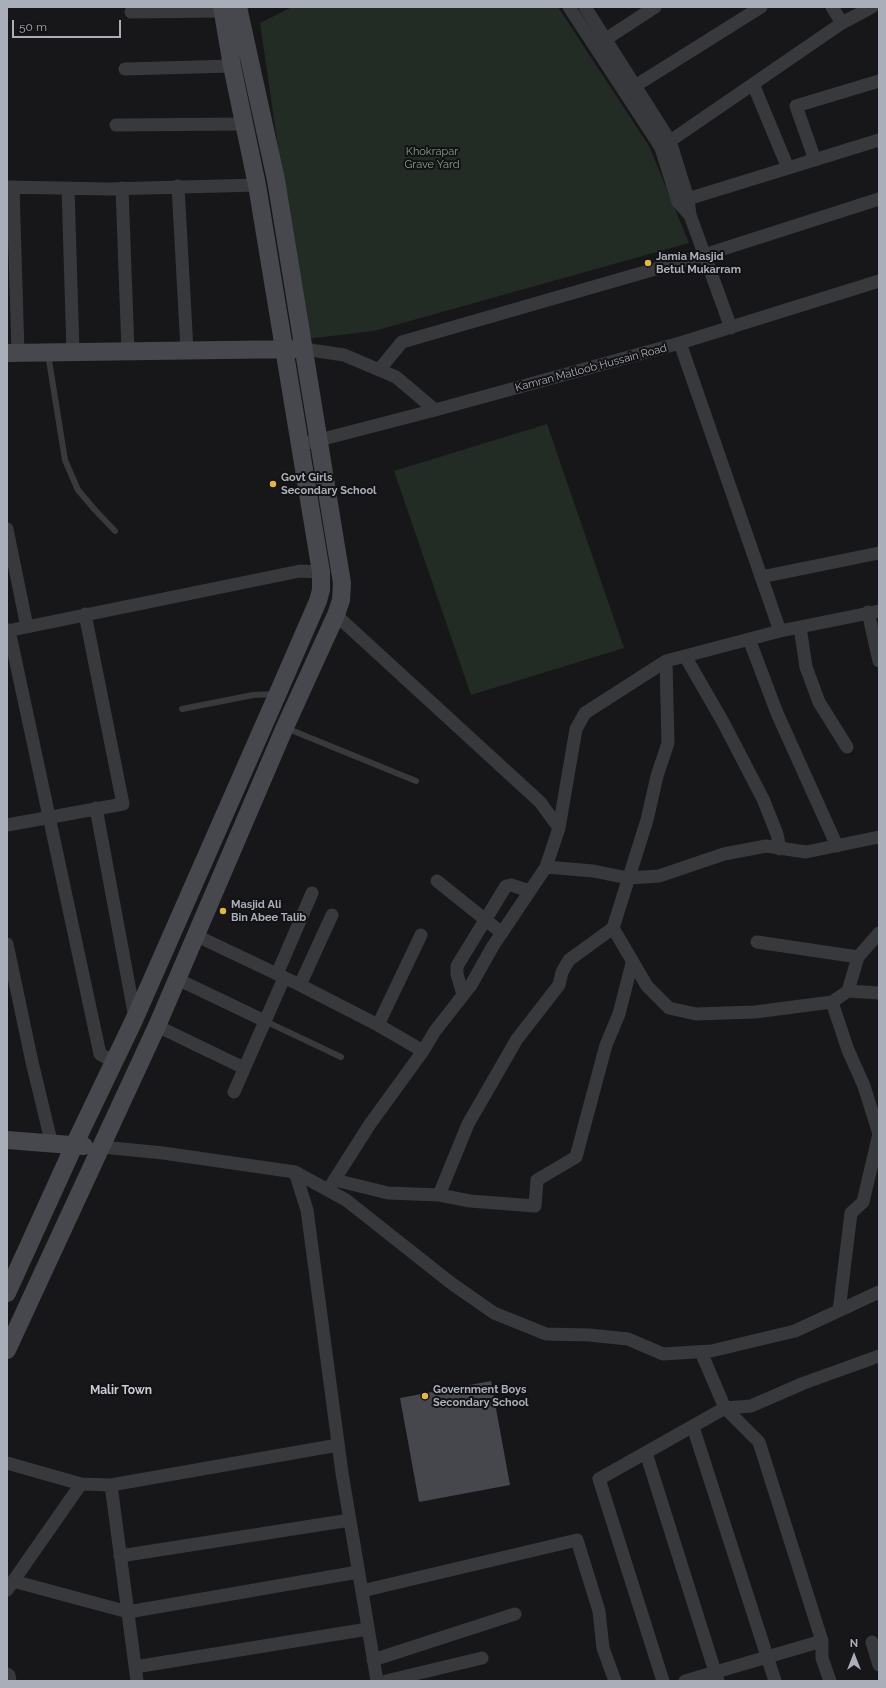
<!DOCTYPE html>
<html>
<head>
<meta charset="utf-8">
<style>
  body { margin:0 }
  #map { position:relative; width:886px; height:1688px; overflow:hidden; background:#171719; font-family:Raleway,sans-serif }
  canvas { display:block }
  .frame { position:absolute; inset:0; border:8px solid #aaaeb8; pointer-events:none }
  .north { position:absolute; left:834px; top:1636px; width:40px; height:40px; -webkit-text-stroke:3px #121214; paint-order:stroke; rotate:0deg; font-size:11px; font-weight:700; line-height:16px; text-align:center; color:#aaaeb8 }
  .north::after { content:''; display:block; margin:auto; width:14px; height:18px; background:#aaaeb8; clip-path:polygon(50% 0,100% 100%,50% 72%,0 100%) }
  .scale { position:absolute; left:12px; top:20px; width:109px; height:18px; box-sizing:border-box; border:2px solid #aaaeb8; border-top:0; padding-left:5px; font-size:12px; line-height:14px; white-space:nowrap; color:#aaaeb8; -webkit-text-stroke:3px #121214; paint-order:stroke }
</style>
</head>
<body>
<div id="map">
<canvas width="886" height="1688"></canvas>
<div class="frame"></div>
<div class="north">N</div>
<div class="scale">50 m</div>
</div>
<script>
const ctx = document.querySelector('canvas').getContext('2d');
ctx.lineJoin = 'round';
function fillPath(path, color) { ctx.fillStyle = color; ctx.fill(path, 'evenodd'); }
const poly = rows => new Path2D(rows.map(r => 'M' + r).join(''));
function stroke(path, color, width, dash) { ctx.strokeStyle = color; ctx.lineWidth = width; ctx.lineCap = dash ? 'butt' : 'round'; ctx.setLineDash(dash || []); ctx.stroke(path); }
function label(font, color, halo, rows, align = 'center') {
  ctx.font = font + ' Raleway,sans-serif'; ctx.lineWidth = 4; ctx.setLineDash([]); ctx.textBaseline = 'middle'; ctx.strokeStyle = halo; ctx.fillStyle = color; for (const [text, x, y, turn = 0] of rows) {
    ctx.save(); ctx.translate(x, y); ctx.rotate((+turn || 0) * Math.PI / 180); ctx.textAlign = isNaN(turn) ? turn : align; if (halo) ctx.strokeText(text, 0, 0); ctx.fillText(text, 0, 0); ctx.restore();
  }
}
fillPath(poly([
  [292,7,558,7,649,146,689,243,374,331,306,339,260,23],
  [547,424,624,648,471,695,394,471]
]), '#232b25');
fillPath(poly([
  [491,1381,510,1485,419,1502,400,1398]
]), '#46474c');
stroke(poly([
  [48,354,65,460,78,490,95,510,115,531],
  [182,709,253,695,275,694],
  [286,728,416,781],
  [265,1021,341,1057]
]), '#38393d', 6);
stroke(poly([
  [569,7,656,140,661,148,678,202,690,215],
  [585,7,670,141,688,199,690,215,731,328],
  [832,7,842,23],
  [131,12,223,11],
  [606,39,655,7],
  [125,69,232,66],
  [753,84,788,168],
  [635,86,761,7],
  [116,125,243,124],
  [670,141,842,23,872,7],
  [815,160,796,106,879,81],
  [178,186,187,350],
  [7,187,109,189,257,185],
  [13,187,18,353],
  [68,188,73,352],
  [122,188,128,351],
  [681,201,879,140],
  [680,343,780,631],
  [304,349,344,355,396,377,435,410],
  [379,370,402,342,704,255,879,199],
  [300,445,435,410,680,343,879,281],
  [7,529,27,627],
  [761,577,879,553],
  [868,612,879,661],
  [336,615,540,802,559,828],
  [800,627,806,667,819,702,847,747],
  [9,630,100,1054,114,1062],
  [7,631,300,571,321,572],
  [749,639,777,713,837,846],
  [685,656,723,722,763,799,777,834,780,849],
  [96,808,135,1018],
  [7,825,123,804,85,614],
  [546,867,593,871,628,878,659,876,724,854,766,846,806,852,879,837],
  [437,881,502,933],
  [613,928,647,986,669,1008,696,1014,755,1012,832,1002],
  [197,936,300,985,378,1025,423,1051],
  [757,942,858,957],
  [7,944,32,1062,52,1145],
  [277,974,312,893],
  [177,979,265,1021],
  [300,985,332,915],
  [848,991,879,993],
  [463,995,457,974,457,966,506,886,511,885,530,891],
  [378,1025,421,935],
  [157,1026,244,1068],
  [234,1092,284,978],
  [102,1147,163,1153,295,1172,346,1200,451,1283,494,1313,546,1334,589,1335,628,1339,663,1354,711,1351,795,1331,879,1292],
  [295,1172,307,1210,342,1473,377,1681],
  [335,1180,388,1193,439,1195,470,1201,535,1206,537,1180,576,1157,606,1045,619,1014,632,963],
  [328,1190,370,1124,423,1051,435,1031,471,985,493,946,546,867,559,828,576,729,585,713,666,661,780,631,879,611],
  [439,1195,468,1124,517,1039,559,985,562,972,569,960,613,928,647,820,657,776,668,743,666,661],
  [839,1311,851,1213,863,1202,879,1134,864,1086,848,1050,832,1002,848,991,858,957,879,933],
  [701,1352,725,1408,759,1442,822,1641,822,1658,830,1681],
  [693,1427,775,1681],
  [646,1453,718,1681],
  [7,1463,81,1484,111,1485,338,1445],
  [111,1485,137,1681],
  [120,1556,350,1520],
  [13,1581,128,1612,358,1572],
  [7,1590,81,1484],
  [362,1591,577,1540,599,1611,603,1648,615,1681],
  [872,1642,879,1665],
  [373,1660,515,1614],
  [135,1667,368,1629],
  [7,1674,9,1675,10,1681],
  [386,1681,482,1658],
  [663,1681,599,1479,725,1408,751,1406,804,1383,879,1356],
  [685,1681,822,1641]
]), '#38393d', 13);
stroke(poly([
  [7,353,296,349],
  [7,1140,84,1146],
  [7,1293,78,1137,135,1018,278,693,318,601,321,590,321,572,257,185,232,66,222,7],
  [7,1350,157,1026,285,727,336,615,341,600,342,583,276,180,238,7]
]), '#46484d', 18);
for (const [x, y, r, color] of [
  [648,263,4,"#e4b544"],
  [273,484,4,"#e4b544"],
  [223,911,4,"#e4b544"],
  [425,1396,4,"#e4b544"]
]) { const dot = new Path2D(); dot.arc(x, y, r, 0, 2 * Math.PI); ctx.fillStyle = color; ctx.fill(dot); stroke(dot, '#121214', 1.5); }
label('11px', '#83a186', '#121214', [
  ["Khokrapar",432,152],
  ["Grave Yard",432,165]
]);
label('bold 11px', '#aaaeb8', '#121214', [
  ["Jamia Masjid",656,257],
  ["Betul Mukarram",656,270],
  ["Govt Girls",281,478],
  ["Secondary School",281,491],
  ["Masjid Ali",231,905],
  ["Bin Abee Talib",231,918],
  ["Government Boys",433,1390],
  ["Secondary School",433,1403]
], 'left');
label('11px', '#aaaeb8', '#121214', [
  ["Kamran Matloob Hussain Road",591,368,-15]
]);
label('bold 12px', '#cbcdd4', '#121214', [
  ["Malir Town",121,1390]
]);
</script>
</body>
</html>
